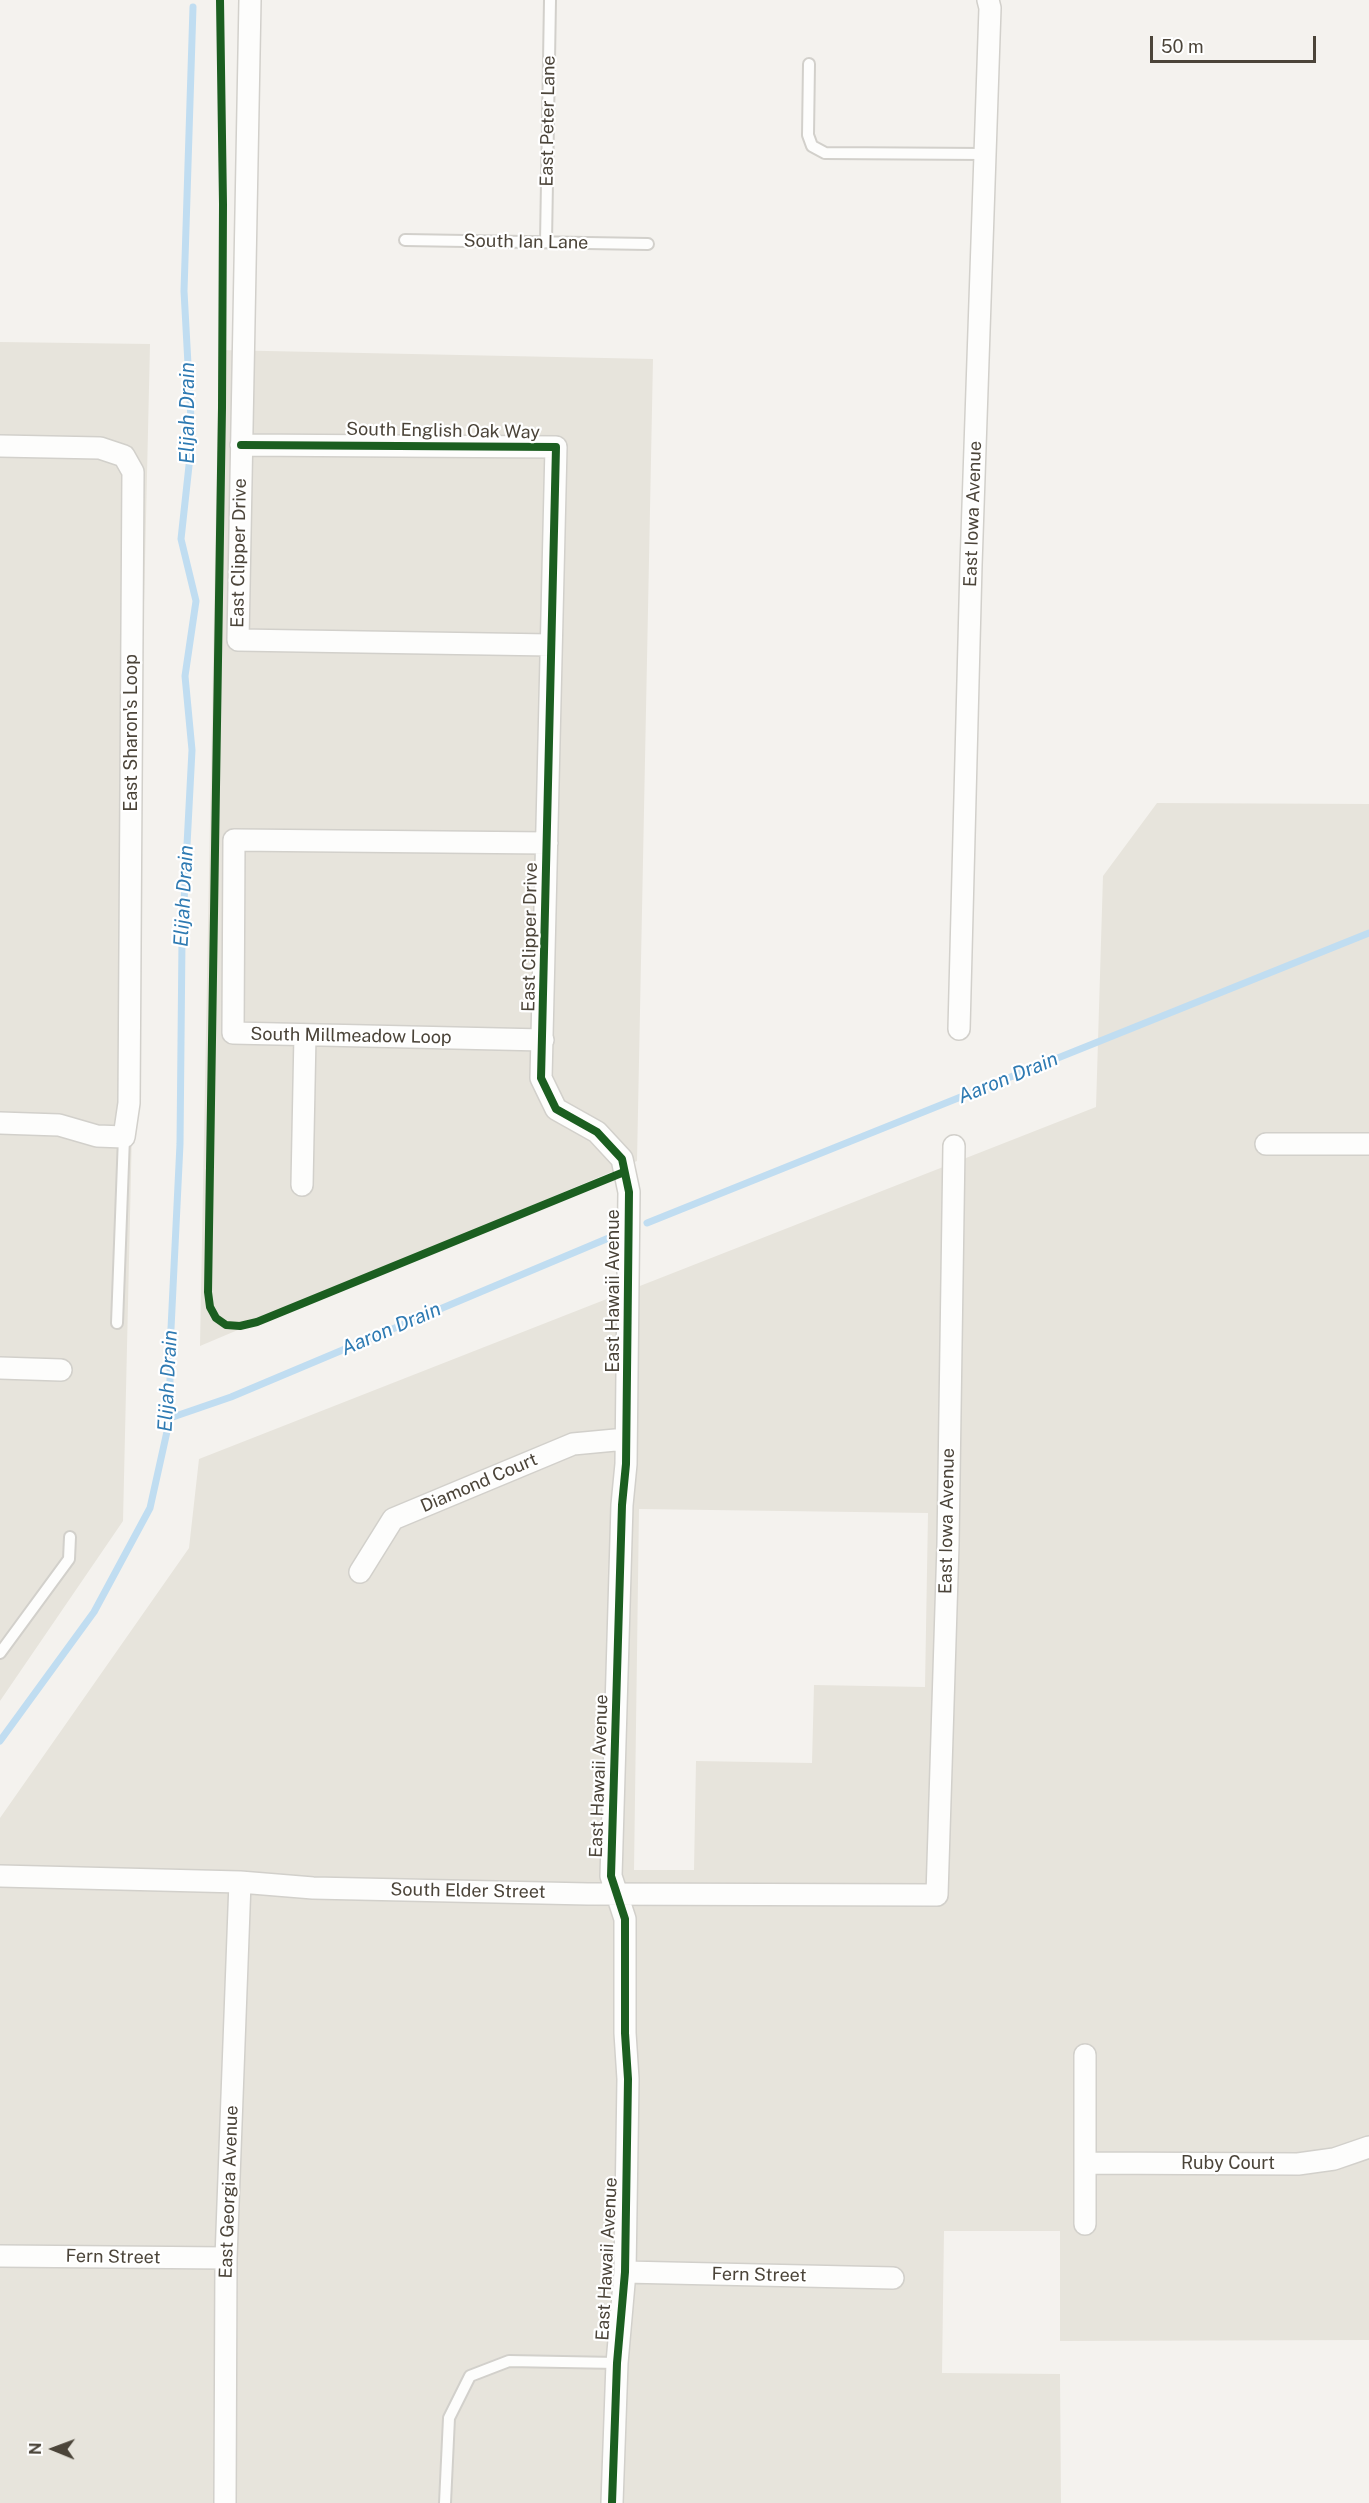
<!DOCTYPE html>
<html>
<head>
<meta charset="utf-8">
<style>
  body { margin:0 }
  #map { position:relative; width:1369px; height:2503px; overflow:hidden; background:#f4f2ee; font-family:"Public Sans",sans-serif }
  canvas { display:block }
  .north { position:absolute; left:24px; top:2419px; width:60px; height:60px; -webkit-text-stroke:4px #fff; paint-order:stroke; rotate:271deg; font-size:16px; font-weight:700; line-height:24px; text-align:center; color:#4b4439 }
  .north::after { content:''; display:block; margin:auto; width:21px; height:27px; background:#4b4439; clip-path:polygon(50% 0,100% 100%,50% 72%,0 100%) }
  .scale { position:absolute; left:1150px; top:36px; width:166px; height:27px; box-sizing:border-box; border:3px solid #4b4439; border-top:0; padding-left:8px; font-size:18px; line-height:21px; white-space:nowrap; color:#4b4439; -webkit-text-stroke:4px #fff; paint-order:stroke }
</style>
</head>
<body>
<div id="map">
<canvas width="1369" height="2503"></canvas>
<div class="north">N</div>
<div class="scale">50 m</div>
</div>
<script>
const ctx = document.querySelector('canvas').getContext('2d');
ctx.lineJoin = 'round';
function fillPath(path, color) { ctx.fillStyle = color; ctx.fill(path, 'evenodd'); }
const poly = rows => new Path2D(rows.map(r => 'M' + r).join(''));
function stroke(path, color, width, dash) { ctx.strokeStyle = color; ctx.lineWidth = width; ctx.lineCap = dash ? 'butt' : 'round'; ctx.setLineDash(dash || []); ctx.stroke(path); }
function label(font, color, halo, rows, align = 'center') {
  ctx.font = font + ' "Public Sans",sans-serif'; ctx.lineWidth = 4.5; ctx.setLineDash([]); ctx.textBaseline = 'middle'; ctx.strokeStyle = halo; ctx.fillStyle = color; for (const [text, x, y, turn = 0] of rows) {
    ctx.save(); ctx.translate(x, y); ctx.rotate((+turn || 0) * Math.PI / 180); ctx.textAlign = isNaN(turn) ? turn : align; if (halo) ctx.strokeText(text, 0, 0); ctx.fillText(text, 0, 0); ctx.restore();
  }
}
fillPath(poly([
  [0,342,150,344,123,1521,0,1701],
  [219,350,653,359,637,1161,200,1346],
  [1157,803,1369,804,1369,2340,1060,2341,1060,2231,944,2231,942,2373,1060,2374,1061,2503,0,2503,0,1818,189,1548,199,1459,1096,1107,1103,876],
  [639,1509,928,1513,925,1687,814,1685,812,1763,696,1761,694,1870,634,1870]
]), '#e7e4dc');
stroke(poly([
  [647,1223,1369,933],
  [170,1418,231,1397,611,1237],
  [0,1741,94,1612,150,1508,170,1418,170,1349,180,1144,182,940,192,750,185,676,196,601,181,539,192,438,184,291,193,7]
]), '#c0ddf1', 7);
const service = poly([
  [809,64,808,135,812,146,825,153,985,154],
  [405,240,648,244],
  [546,242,550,0],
  [117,1323,124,1137],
  [0,1653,69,1559,70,1537],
  [445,2503,449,2418,470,2376,509,2361,617,2363]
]);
const minor = poly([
  [250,0,238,640,551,645],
  [241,445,556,447,541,1078,556,1109,597,1132,622,1159,629,1192,626,1464,622,1505,611,1876,625,1919,625,2033,628,2079,625,2272,617,2363,612,2503],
  [0,446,100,448,124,456,133,472,129,1103,124,1137,97,1136,59,1125,0,1123],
  [959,1029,971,565,990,8,988,0],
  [543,1040,233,1033,234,840,547,843],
  [1266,1144,1369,1144],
  [302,1185,305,1035],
  [0,1368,61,1370],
  [360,1572,393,1519,573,1444,626,1439],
  [0,1876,240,1882,313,1888,588,1894,937,1895,948,1544,954,1146],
  [1085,2163,1298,2164,1334,2159,1369,2147],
  [1085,2224,1085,2055],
  [0,2256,226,2258],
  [625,2272,893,2278],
  [225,2503,226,2258,240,1882]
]);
stroke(service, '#d2d0cb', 14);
stroke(minor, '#d2d0cb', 24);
stroke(service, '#fdfdfc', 10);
stroke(minor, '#fdfdfc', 21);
stroke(poly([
  [220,0,223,204,222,408,208,1292,210,1307,216,1318,226,1325,240,1326,257,1322,624,1172],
  [241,445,556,447,541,1078,556,1109,597,1132,622,1159,629,1192,626,1464,622,1505,611,1876,625,1919,625,2033,628,2079,625,2272,617,2363,612,2503]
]), '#1b5e20', 8);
label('18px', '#4b4439', '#fff', [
  ["East Peter Lane",548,121,-89],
  ["South Ian Lane",526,242,1],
  ["South English Oak Way",443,431,1],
  ["East Iowa Avenue",973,514,-88],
  ["East Clipper Drive",239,553,-89],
  ["East Sharon's Loop",131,733,-90],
  ["East Clipper Drive",530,937,-89],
  ["South Millmeadow Loop",351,1036,1],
  ["East Hawaii Avenue",613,1291,-90],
  ["Diamond Court",479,1483,-23],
  ["East Iowa Avenue",947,1521,-89],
  ["East Hawaii Avenue",599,1776,-88],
  ["South Elder Street",468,1891,1],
  ["Ruby Court",1228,2163],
  ["East Georgia Avenue",229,2192,-88],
  ["Fern Street",113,2257,1],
  ["East Hawaii Avenue",607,2259,-87],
  ["Fern Street",759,2275,1]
]);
label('italic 20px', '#2e7ab2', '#fff', [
  ["Elijah Drain",188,413,-90],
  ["Elijah Drain",184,896,-87],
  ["Aaron Drain",1008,1078,-22],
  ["Aaron Drain",391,1329,-23],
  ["Elijah Drain",168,1381,-87]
]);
</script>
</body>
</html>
